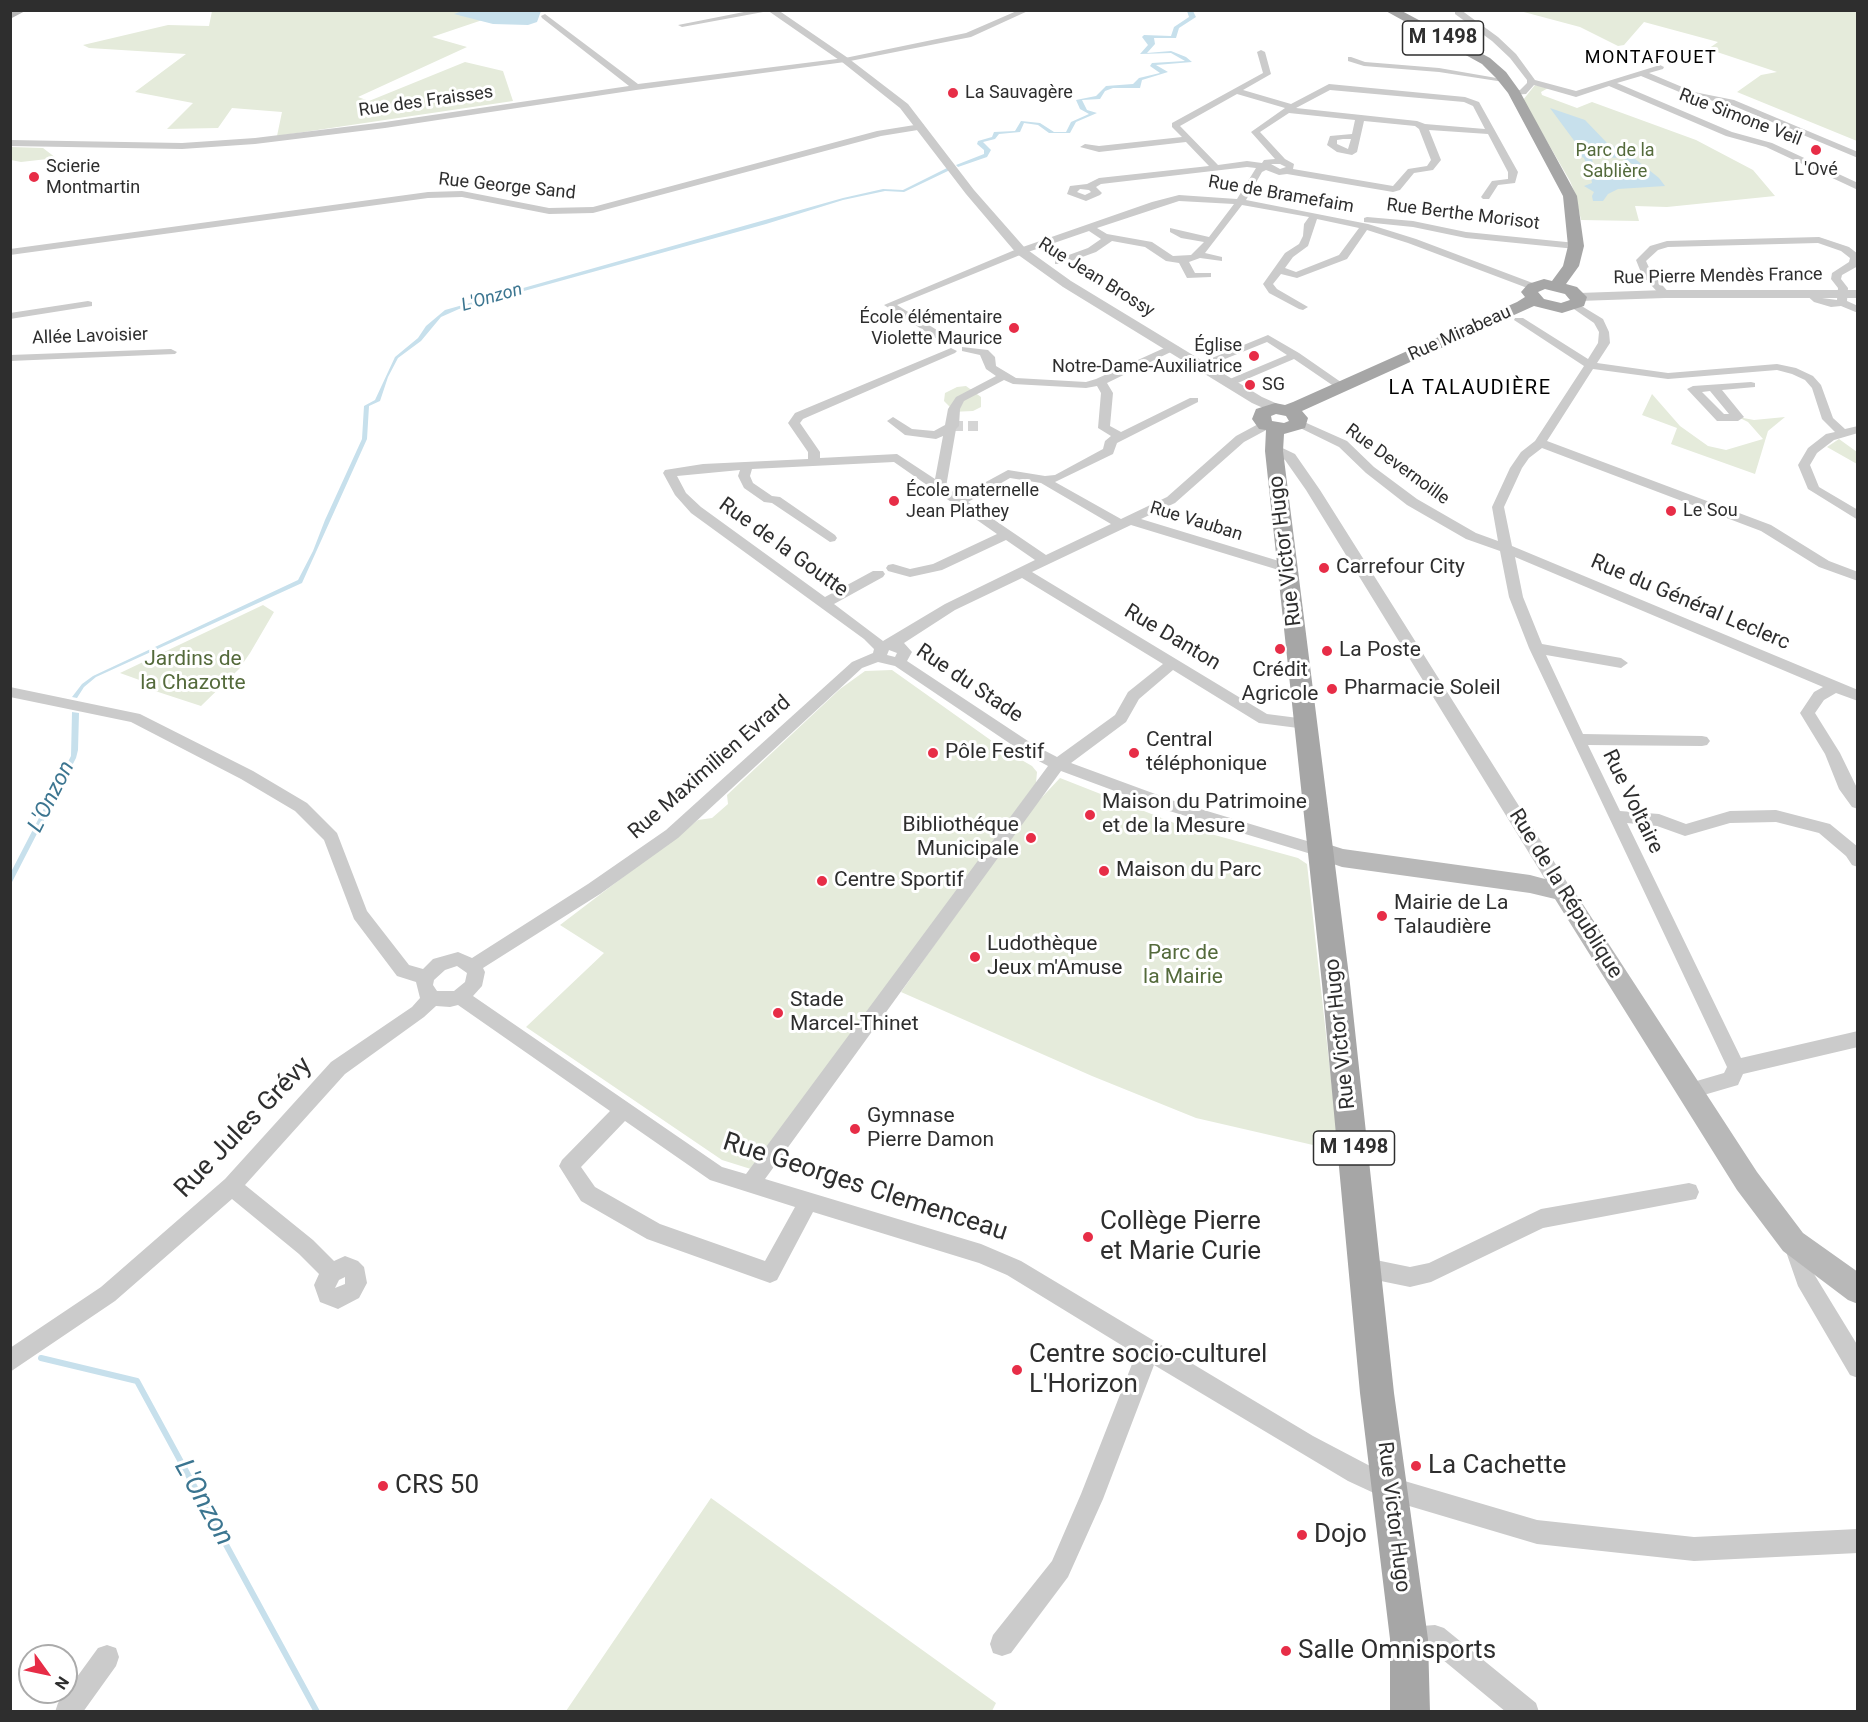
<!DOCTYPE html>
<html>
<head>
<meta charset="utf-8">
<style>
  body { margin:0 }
  #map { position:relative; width:1868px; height:1722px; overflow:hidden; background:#fff; font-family:Roboto,sans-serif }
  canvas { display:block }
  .frame { position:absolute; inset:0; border:12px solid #2e2e2e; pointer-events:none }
  .north { position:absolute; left:18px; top:1644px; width:60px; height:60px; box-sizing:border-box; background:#fff; border:2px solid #ababab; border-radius:50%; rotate:123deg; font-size:16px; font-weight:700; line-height:24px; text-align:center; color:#2e2e2e }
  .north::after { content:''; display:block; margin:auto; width:21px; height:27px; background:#e72d47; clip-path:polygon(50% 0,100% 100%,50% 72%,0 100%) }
</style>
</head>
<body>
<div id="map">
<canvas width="1868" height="1722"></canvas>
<div class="frame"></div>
<div class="north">N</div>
</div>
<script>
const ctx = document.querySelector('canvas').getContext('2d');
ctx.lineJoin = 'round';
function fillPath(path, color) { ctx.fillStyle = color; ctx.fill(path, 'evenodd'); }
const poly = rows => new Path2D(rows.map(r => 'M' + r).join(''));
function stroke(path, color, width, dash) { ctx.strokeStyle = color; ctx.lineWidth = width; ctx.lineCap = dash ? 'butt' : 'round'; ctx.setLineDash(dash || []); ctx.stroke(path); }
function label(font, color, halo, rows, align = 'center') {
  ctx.font = font + ' Roboto,sans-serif'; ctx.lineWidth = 6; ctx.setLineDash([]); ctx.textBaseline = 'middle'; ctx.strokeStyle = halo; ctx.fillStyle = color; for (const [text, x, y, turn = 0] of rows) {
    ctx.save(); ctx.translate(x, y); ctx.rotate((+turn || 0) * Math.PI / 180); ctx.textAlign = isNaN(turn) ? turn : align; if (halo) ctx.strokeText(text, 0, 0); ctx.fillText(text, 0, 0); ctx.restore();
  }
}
fillPath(poly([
  [212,11,509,11,432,37,467,47,358,97,369,101,465,62,503,71,513,101,277,136,282,112,232,108,218,128,167,129,193,103,135,92,186,54,89,48,83,45,168,25,209,26],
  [1520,11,1857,11,1857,141,1737,92,1761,75,1777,72,1708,49,1718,42,1644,22,1624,45,1618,46,1580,27],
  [1535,85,1550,87,1541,92,1542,95,1577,108,1592,102,1696,140,1753,170,1775,196,1667,207,1635,206,1639,221,1581,220,1575,193,1570,181,1523,100],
  [11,147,43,148,56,158,21,162,11,160],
  [966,386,981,397,981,407,973,411,951,412,950,407,944,401,945,393,957,387],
  [1652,394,1680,426,1708,446,1726,450,1763,439,1748,422,1738,417,1754,420,1785,417,1768,431,1755,474,1671,444,1677,428,1642,415],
  [1839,439,1857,452,1857,464,1827,447],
  [263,605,274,612,250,653,239,669,201,706,146,688,145,682,120,673],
  [892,670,1006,751,1032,766,1037,772,1036,783,754,1170,722,1160,526,1027,604,953,560,925,698,820,712,818,728,804,727,795,840,689,865,671],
  [1060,778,1182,826,1298,858,1307,864,1339,1151,1196,1118,1092,1076,901,992,1030,810],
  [711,1498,996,1703,992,1711,566,1711]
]), '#e5ebdb');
fillPath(poly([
  [465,10,541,10,541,11,537,22,528,25,493,24,454,14],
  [1187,11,1193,11,1196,17,1179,28,1176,38,1154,38,1155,44,1147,53,1171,51,1186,57,1192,62,1156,65,1168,72,1142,80,1140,88,1113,88,1105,91,1100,99,1082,100,1087,110,1097,113,1076,122,1070,133,1049,133,1038,125,1024,123,1020,132,999,134,995,139,983,142,991,150,987,157,958,167,956,165,984,154,984,150,977,144,978,141,992,137,994,132,1015,131,1021,121,1040,123,1054,132,1066,132,1071,122,1089,114,1080,109,1076,100,1096,96,1106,86,1133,84,1139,78,1160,73,1150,66,1152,63,1185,61,1171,53,1140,54,1148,45,1142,37,1144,35,1171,36,1174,27,1189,17],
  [1550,108,1585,120,1607,143,1629,154,1659,178,1665,186,1618,189,1608,194,1603,201,1593,201,1592,196,1594,192,1584,186,1592,183,1590,172,1584,158,1573,153,1581,150],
  [1596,157,1623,158,1635,166,1631,169,1603,168,1593,164,1592,159],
  [949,167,950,170,904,192,885,191,843,200,766,224,459,309,441,317,421,341,398,358,388,377,380,401,369,406,367,439,302,583,96,677,84,687,77,698,72,697,82,684,93,676,298,580,313,551,325,520,362,439,364,406,375,400,395,357,418,338,426,326,445,310,843,198,883,189,903,190],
  [72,712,79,713,78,750,76,758,11,884,11,872,71,756]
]), '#c7e0ec');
stroke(poly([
  [41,1358,137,1381,317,1712]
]), '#c7e0ec', 6);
stroke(poly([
  [953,426,983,426]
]), '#d5d5d5', 10, [10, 5]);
fillPath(poly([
  [754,10,774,10,682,27,678,25,754,10],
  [1019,10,1030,10,971,37,845,62,636,90,385,128,255,144,182,149,10,146,10,140,182,143,255,138,385,122,629,86,542,18,541,16,545,14,638,84,845,58,966,33,1019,10],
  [1455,10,1461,10,1498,37,1516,54,1535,80,1576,91,1660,65,1664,67,1663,69,1649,73,1694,92,1734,100,1858,152,1858,158,1729,104,1689,96,1641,76,1617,83,1732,132,1772,143,1858,183,1858,190,1766,147,1726,136,1609,86,1576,97,1534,85,1526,94,1511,95,1511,91,1520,90,1527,83,1527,80,1510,58,1492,41,1455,14,1455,10],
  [1261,50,1265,52,1271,74,1243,90,1291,104,1329,84,1465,97,1479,102,1518,172,1515,183,1498,185,1489,199,1483,199,1481,197,1492,181,1508,179,1508,172,1488,134,1429,130,1441,160,1433,170,1414,173,1400,190,1393,192,1287,174,1279,175,1266,170,1262,172,1246,200,1368,224,1416,239,1538,285,1538,289,1530,289,1408,243,1367,230,1347,259,1297,278,1281,274,1273,284,1277,289,1308,307,1303,310,1299,309,1269,293,1263,284,1285,253,1299,244,1303,236,1304,224,1309,217,1242,205,1205,253,1222,257,1222,261,1200,258,1189,262,1195,273,1211,273,1211,277,1187,278,1179,263,1166,261,1145,247,1112,241,1096,252,1063,264,1055,264,1055,260,1088,248,1101,239,1089,231,1025,253,897,305,956,342,956,346,948,346,884,305,1017,249,1152,202,1179,195,1237,199,1256,168,1247,167,1101,184,1096,187,1102,193,1100,195,1086,201,1067,194,1070,186,1087,184,1099,178,1209,166,1186,142,1099,152,1080,147,1085,144,1099,146,1182,137,1172,127,1172,123,1263,73,1257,52,1261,50],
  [1330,90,1464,102,1473,106,1485,129,1425,124,1417,121,1296,108,1330,90],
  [1237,94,1285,108,1251,132,1275,159,1264,160,1262,163,1247,161,1218,165,1180,126,1237,94],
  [1289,113,1355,120,1352,134,1330,136,1327,145,1337,152,1352,155,1357,152,1364,121,1415,126,1419,129,1431,160,1427,166,1408,169,1393,186,1293,169,1294,164,1285,159,1260,132,1289,113],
  [1343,139,1351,139,1348,149,1337,144,1337,140,1343,139],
  [1271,164,1280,164,1286,167,1280,169,1271,164],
  [1080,189,1089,190,1091,192,1085,195,1077,192,1080,189],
  [1179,201,1234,204,1209,237,1170,228,1170,232,1181,238,1204,242,1191,255,1173,256,1152,242,1107,234,1097,228,1179,201],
  [1317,219,1359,228,1339,255,1296,272,1285,268,1293,257,1308,246,1317,219],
  [1351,57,1365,62,1439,68,1508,80,1504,82,1439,72,1364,66,1348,61,1348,57,1351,57],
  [921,124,924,125,924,129,881,136,593,213,549,214,462,197,428,198,10,255,10,249,428,192,462,191,549,208,593,207,877,131,921,124],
  [1367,217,1413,221,1466,232,1576,243,1581,246,1576,249,1466,238,1413,227,1364,222,1364,218,1367,217],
  [1819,237,1849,247,1858,254,1858,266,1842,275,1841,279,1848,288,1847,301,1858,306,1858,313,1841,306,1831,307,1814,302,1804,293,1809,290,1822,298,1837,300,1838,288,1831,279,1832,273,1849,262,1850,258,1841,251,1818,243,1668,247,1658,250,1646,261,1651,272,1670,294,1665,297,1661,296,1642,275,1636,260,1650,246,1667,241,1819,237],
  [88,301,92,302,92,306,10,319,10,313,88,301],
  [1575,302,1603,319,1609,332,1610,343,1597,363,1668,373,1777,364,1796,368,1813,376,1821,385,1833,418,1845,429,1858,426,1858,433,1834,440,1817,453,1810,465,1819,487,1858,510,1858,520,1808,489,1798,465,1808,448,1826,434,1835,432,1822,419,1812,388,1805,380,1792,374,1777,370,1668,379,1593,369,1547,441,1771,525,1829,561,1858,572,1858,581,1819,567,1761,531,1542,448,1529,458,1522,468,1504,507,1512,546,1858,690,1858,701,1836,693,1824,700,1815,713,1840,753,1858,790,1858,809,1852,807,1839,789,1825,754,1800,713,1814,692,1823,687,1515,557,1523,597,1542,644,1621,658,1628,663,1621,668,1546,655,1583,734,1702,736,1707,737,1710,741,1707,745,1702,746,1588,745,1620,811,1659,814,1686,824,1730,811,1776,810,1830,824,1858,847,1858,867,1852,865,1846,856,1819,833,1776,822,1730,823,1685,836,1657,826,1627,823,1741,1058,1858,1031,1858,1047,1743,1074,1738,1085,1690,1099,1683,1097,1681,1091,1683,1085,1724,1073,1727,1067,1529,648,1509,597,1500,551,1466,539,1407,505,1366,473,1339,447,1292,424,1294,421,1302,421,1347,441,1374,467,1417,499,1476,533,1498,541,1492,507,1510,468,1521,452,1535,441,1584,366,1514,320,1515,318,1523,318,1588,359,1598,343,1599,332,1594,323,1571,307,1570,305,1575,302],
  [1268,335,1299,353,1348,387,1346,389,1338,389,1294,359,1233,385,1225,385,1225,381,1287,355,1267,342,1205,367,1197,367,1195,365,1268,335],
  [1173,344,1179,347,1177,349,1107,383,1113,393,1110,426,1121,432,1190,398,1198,398,1198,402,1117,443,1113,454,1055,482,1121,519,1167,497,1236,436,1262,422,1270,422,1270,428,1244,442,1175,503,1141,519,1292,565,1294,568,1287,572,1282,571,1131,525,1032,572,1267,714,1306,719,1314,724,1306,729,1259,723,1173,670,1139,699,1126,722,1071,763,1177,802,1327,847,1329,851,1327,855,1321,857,1166,810,1061,771,765,1179,981,1244,1021,1261,1313,1436,1391,1477,1537,1520,1694,1537,1858,1529,1858,1553,1694,1561,1537,1544,1389,1500,1348,1481,1154,1365,1103,1499,1068,1577,1011,1653,1002,1656,993,1653,990,1644,993,1635,1052,1561,1081,1494,1136,1354,1007,1275,979,1263,813,1212,777,1280,770,1283,647,1239,581,1201,559,1166,562,1160,610,1111,458,1005,450,1007,436,1006,424,1017,345,1074,245,1185,313,1240,334,1261,345,1256,358,1261,364,1267,367,1283,359,1298,338,1309,320,1302,314,1285,319,1274,299,1254,232,1199,115,1301,10,1372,10,1348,101,1287,225,1179,331,1062,412,1007,420,998,416,982,397,976,354,919,324,840,295,811,241,779,131,722,10,697,10,687,140,714,253,771,307,803,337,833,367,911,409,965,423,969,433,959,458,952,472,958,588,884,666,830,852,662,873,653,874,649,864,639,691,513,675,495,663,473,665,470,703,464,808,459,808,452,788,423,795,413,951,348,957,351,955,353,803,419,800,423,820,452,820,458,897,454,935,479,943,436,936,439,905,435,887,421,893,417,912,429,934,431,945,425,948,409,956,397,996,376,986,369,980,355,962,351,962,347,988,350,995,357,996,366,1016,378,1086,382,1096,379,1173,344],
  [1004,380,1013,384,1086,388,1097,386,1101,393,1098,428,1111,436,1105,441,1103,449,1055,475,1045,476,1008,470,960,496,946,487,956,429,959,426,960,409,964,401,1004,380],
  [894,462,997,534,933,564,910,569,893,564,888,565,886,568,888,571,910,577,942,570,1006,540,1035,560,945,604,883,641,834,604,883,577,885,574,883,571,873,571,825,597,701,507,686,493,677,476,740,470,738,476,744,488,764,502,772,503,830,542,835,541,837,538,835,535,780,497,772,496,753,483,750,476,752,469,894,462],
  [1010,478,1041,483,1111,524,1046,555,968,502,1010,478],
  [1022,578,1163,664,1128,692,1115,715,1057,757,1034,745,907,661,912,652,904,643,955,610,1022,578],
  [889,650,897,653,895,657,887,655,889,650],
  [878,662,895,666,1024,753,1048,766,746,1174,722,1167,473,996,482,986,485,972,483,968,600,894,678,838,862,668,878,662],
  [457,966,467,973,465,982,454,991,437,991,433,985,434,980,445,970,457,966],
  [625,1121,710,1180,795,1207,765,1261,660,1224,595,1187,581,1167,625,1121],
  [345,1277,345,1284,335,1288,339,1280,345,1277],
  [171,349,177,352,175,354,10,361,10,355,171,349],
  [1751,382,1755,383,1755,387,1722,390,1744,417,1738,421,1717,421,1687,389,1693,386,1751,382],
  [1710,391,1729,414,1724,414,1702,392,1710,391],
  [1689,1183,1696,1185,1699,1192,1696,1199,1543,1228,1431,1282,1410,1287,1366,1278,1359,1275,1356,1268,1359,1261,1366,1258,1410,1267,1429,1263,1541,1209,1689,1183],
  [1793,1233,1800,1236,1814,1274,1858,1346,1858,1378,1850,1375,1798,1286,1783,1243,1786,1236,1793,1233],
  [1435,1625,1444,1628,1536,1703,1539,1712,1506,1712,1431,1650,1409,1651,1400,1648,1397,1639,1400,1630,1409,1627,1435,1625],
  [107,1645,116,1648,119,1657,116,1666,83,1712,55,1712,58,1703,98,1648,107,1645]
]), '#cbcbcb');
fillPath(poly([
  [767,10,778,10,848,58,908,104,974,190,1025,248,1071,281,1262,397,1280,405,1282,408,1280,411,1270,411,1252,403,1063,287,1017,254,966,194,900,108,842,62,767,10],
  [1665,290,1858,290,1858,298,1665,298,1579,301,1573,297,1579,293,1665,290],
  [1274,444,1295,454,1320,490,1570,887,1573,892,1570,897,1563,900,1556,897,1306,490,1285,460,1267,448,1274,444]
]), '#cbcbcb');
fillPath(poly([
  [13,10,27,10,10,19,10,12,13,10],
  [1321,842,1343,849,1530,875,1571,886,1757,1172,1803,1233,1858,1272,1858,1304,1848,1300,1783,1251,1737,1190,1555,899,1530,893,1342,867,1313,857,1310,851,1313,845,1321,842]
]), '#b8b8b8');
fillPath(poly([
  [1384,10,1400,10,1490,58,1506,72,1519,90,1577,196,1584,246,1579,266,1566,284,1577,287,1587,297,1584,306,1562,313,1534,306,1302,411,1308,418,1305,428,1284,434,1283,451,1350,984,1394,1393,1428,1639,1430,1712,1390,1712,1390,1639,1360,1393,1322,984,1265,451,1266,430,1259,429,1252,419,1256,409,1275,403,1285,405,1293,402,1517,302,1525,297,1521,292,1528,284,1544,279,1552,281,1563,266,1568,246,1563,196,1508,93,1496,78,1482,64,1384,10],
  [1545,289,1565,294,1570,300,1561,303,1544,299,1538,292,1545,289],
  [1276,414,1286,416,1289,421,1284,423,1272,421,1271,416,1276,414]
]), '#a6a6a6');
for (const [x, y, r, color] of [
  [953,93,6,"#e72d47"],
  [1816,150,6,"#e72d47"],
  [34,177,6,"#e72d47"],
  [1014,328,6,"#e72d47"],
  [1254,356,6,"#e72d47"],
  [1250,385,6,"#e72d47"],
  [894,501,6,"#e72d47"],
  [1671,511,6,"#e72d47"],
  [1324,568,6,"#e72d47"],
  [1280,649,6,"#e72d47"],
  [1327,651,6,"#e72d47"],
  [1332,689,6,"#e72d47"],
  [933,753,6,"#e72d47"],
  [1134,753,6,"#e72d47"],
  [1090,815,6,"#e72d47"],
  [1031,838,6,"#e72d47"],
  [1104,871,6,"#e72d47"],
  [822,881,6,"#e72d47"],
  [1382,916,6,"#e72d47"],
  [975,957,6,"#e72d47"],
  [778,1013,6,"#e72d47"],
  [855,1129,6,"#e72d47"],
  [1088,1237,6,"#e72d47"],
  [1017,1370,6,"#e72d47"],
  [1416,1466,6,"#e72d47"],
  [383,1486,6,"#e72d47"],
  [1302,1535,6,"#e72d47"],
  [1286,1651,6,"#e72d47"]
]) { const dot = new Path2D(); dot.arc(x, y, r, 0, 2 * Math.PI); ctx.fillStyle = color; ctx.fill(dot); stroke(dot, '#fff', 2); }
ctx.letterSpacing = '1.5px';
label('18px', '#000', '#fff', [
  ["MONTAFOUET",1651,58]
]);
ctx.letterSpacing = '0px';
label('18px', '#2e2e2e', '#fff', [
  ["La Sauvagère",965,93],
  ["Scierie",46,167],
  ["Montmartin",46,188],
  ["L'Ové",1816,170,"center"],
  ["École élémentaire",1002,318,"right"],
  ["Violette Maurice",1002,339,"right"],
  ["Église",1242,346,"right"],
  ["Notre-Dame-Auxiliatrice",1242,367,"right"],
  ["SG",1262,385],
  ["École maternelle",906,491],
  ["Jean Plathey",906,512],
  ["Le Sou",1683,511]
], 'left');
label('18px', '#2e2e2e', '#fff', [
  ["Rue des Fraisses",426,102,-8],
  ["Rue Simone Veil",1740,118,21],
  ["Rue George Sand",507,187,6],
  ["Rue de Bramefaim",1281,195,10],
  ["Rue Berthe Morisot",1463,215,7],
  ["Rue Pierre Mendès France",1718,277,-1],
  ["Rue Jean Brossy",1096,278,32],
  ["Rue Mirabeau",1460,334,-24],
  ["Allée Lavoisier",90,337,-2],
  ["Rue Devernoille",1397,465,36],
  ["Rue Vauban",1196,522,17]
]);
label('18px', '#546a3b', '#fff', [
  ["Parc de la",1615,151],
  ["Sablière",1615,172]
]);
label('italic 18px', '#3b7590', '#fff', [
  ["L'Onzon",492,298,-16]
]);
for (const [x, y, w] of [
  [1443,38,81],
  [1354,1148,81]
]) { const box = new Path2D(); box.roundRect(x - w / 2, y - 17, w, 34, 4.5); ctx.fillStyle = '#fff'; ctx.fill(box); stroke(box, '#2e2e2e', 1.5); }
label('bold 20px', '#2e2e2e', null, [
  ["M 1498",1443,38],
  ["M 1498",1354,1148]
]);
ctx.letterSpacing = '1.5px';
label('20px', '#000', '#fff', [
  ["LA TALAUDIÈRE",1470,389]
]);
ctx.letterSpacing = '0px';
label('21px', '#2e2e2e', '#fff', [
  ["Rue de la Goutte",783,548,36],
  ["Rue Victor Hugo",1286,551,-97],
  ["Rue du Général Leclerc",1690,603,23],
  ["Rue Danton",1172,638,31],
  ["Rue du Stade",969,684,34],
  ["Rue Maximilien Evrard",710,768,-41],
  ["Rue Voltaire",1632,802,64],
  ["Rue de la République",1565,894,58],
  ["Rue Victor Hugo",1341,1034,-96],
  ["Rue Victor Hugo",1393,1517,83]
]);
label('21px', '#2e2e2e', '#fff', [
  ["Carrefour City",1336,568],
  ["La Poste",1339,651],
  ["Crédit",1280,671,"center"],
  ["Agricole",1280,695,"center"],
  ["Pharmacie Soleil",1344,689],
  ["Central",1146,741],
  ["téléphonique",1146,765],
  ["Pôle Festif",945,753],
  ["Maison du Patrimoine",1102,803],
  ["et de la Mesure",1102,827],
  ["Bibliothéque",1019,826,"right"],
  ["Municipale",1019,850,"right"],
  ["Maison du Parc",1116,871],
  ["Centre Sportif",834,881],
  ["Mairie de La",1394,904],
  ["Talaudière",1394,928],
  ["Ludothèque",987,945],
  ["Jeux m'Amuse",987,969],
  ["Stade",790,1001],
  ["Marcel-Thinet",790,1025],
  ["Gymnase",867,1117],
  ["Pierre Damon",867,1141]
], 'left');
label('21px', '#546a3b', '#fff', [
  ["Jardins de",193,660],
  ["la Chazotte",193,684],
  ["Parc de",1183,954],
  ["la Mairie",1183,978]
]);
label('italic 22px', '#3b7590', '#fff', [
  ["L'Onzon",52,797,-63]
]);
label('26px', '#2e2e2e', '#fff', [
  ["Rue Jules Grévy",244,1128,-46],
  ["Rue Georges Clemenceau",865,1188,18]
]);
label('26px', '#2e2e2e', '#fff', [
  ["Collège Pierre",1100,1222],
  ["et Marie Curie",1100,1252],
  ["Centre socio-culturel",1029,1355],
  ["L'Horizon",1029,1385],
  ["La Cachette",1428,1466],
  ["CRS 50",395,1486],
  ["Dojo",1314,1535],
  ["Salle Omnisports",1298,1651]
], 'left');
label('italic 27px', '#3b7590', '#fff', [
  ["L'Onzon",203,1503,61]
]);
</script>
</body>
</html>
